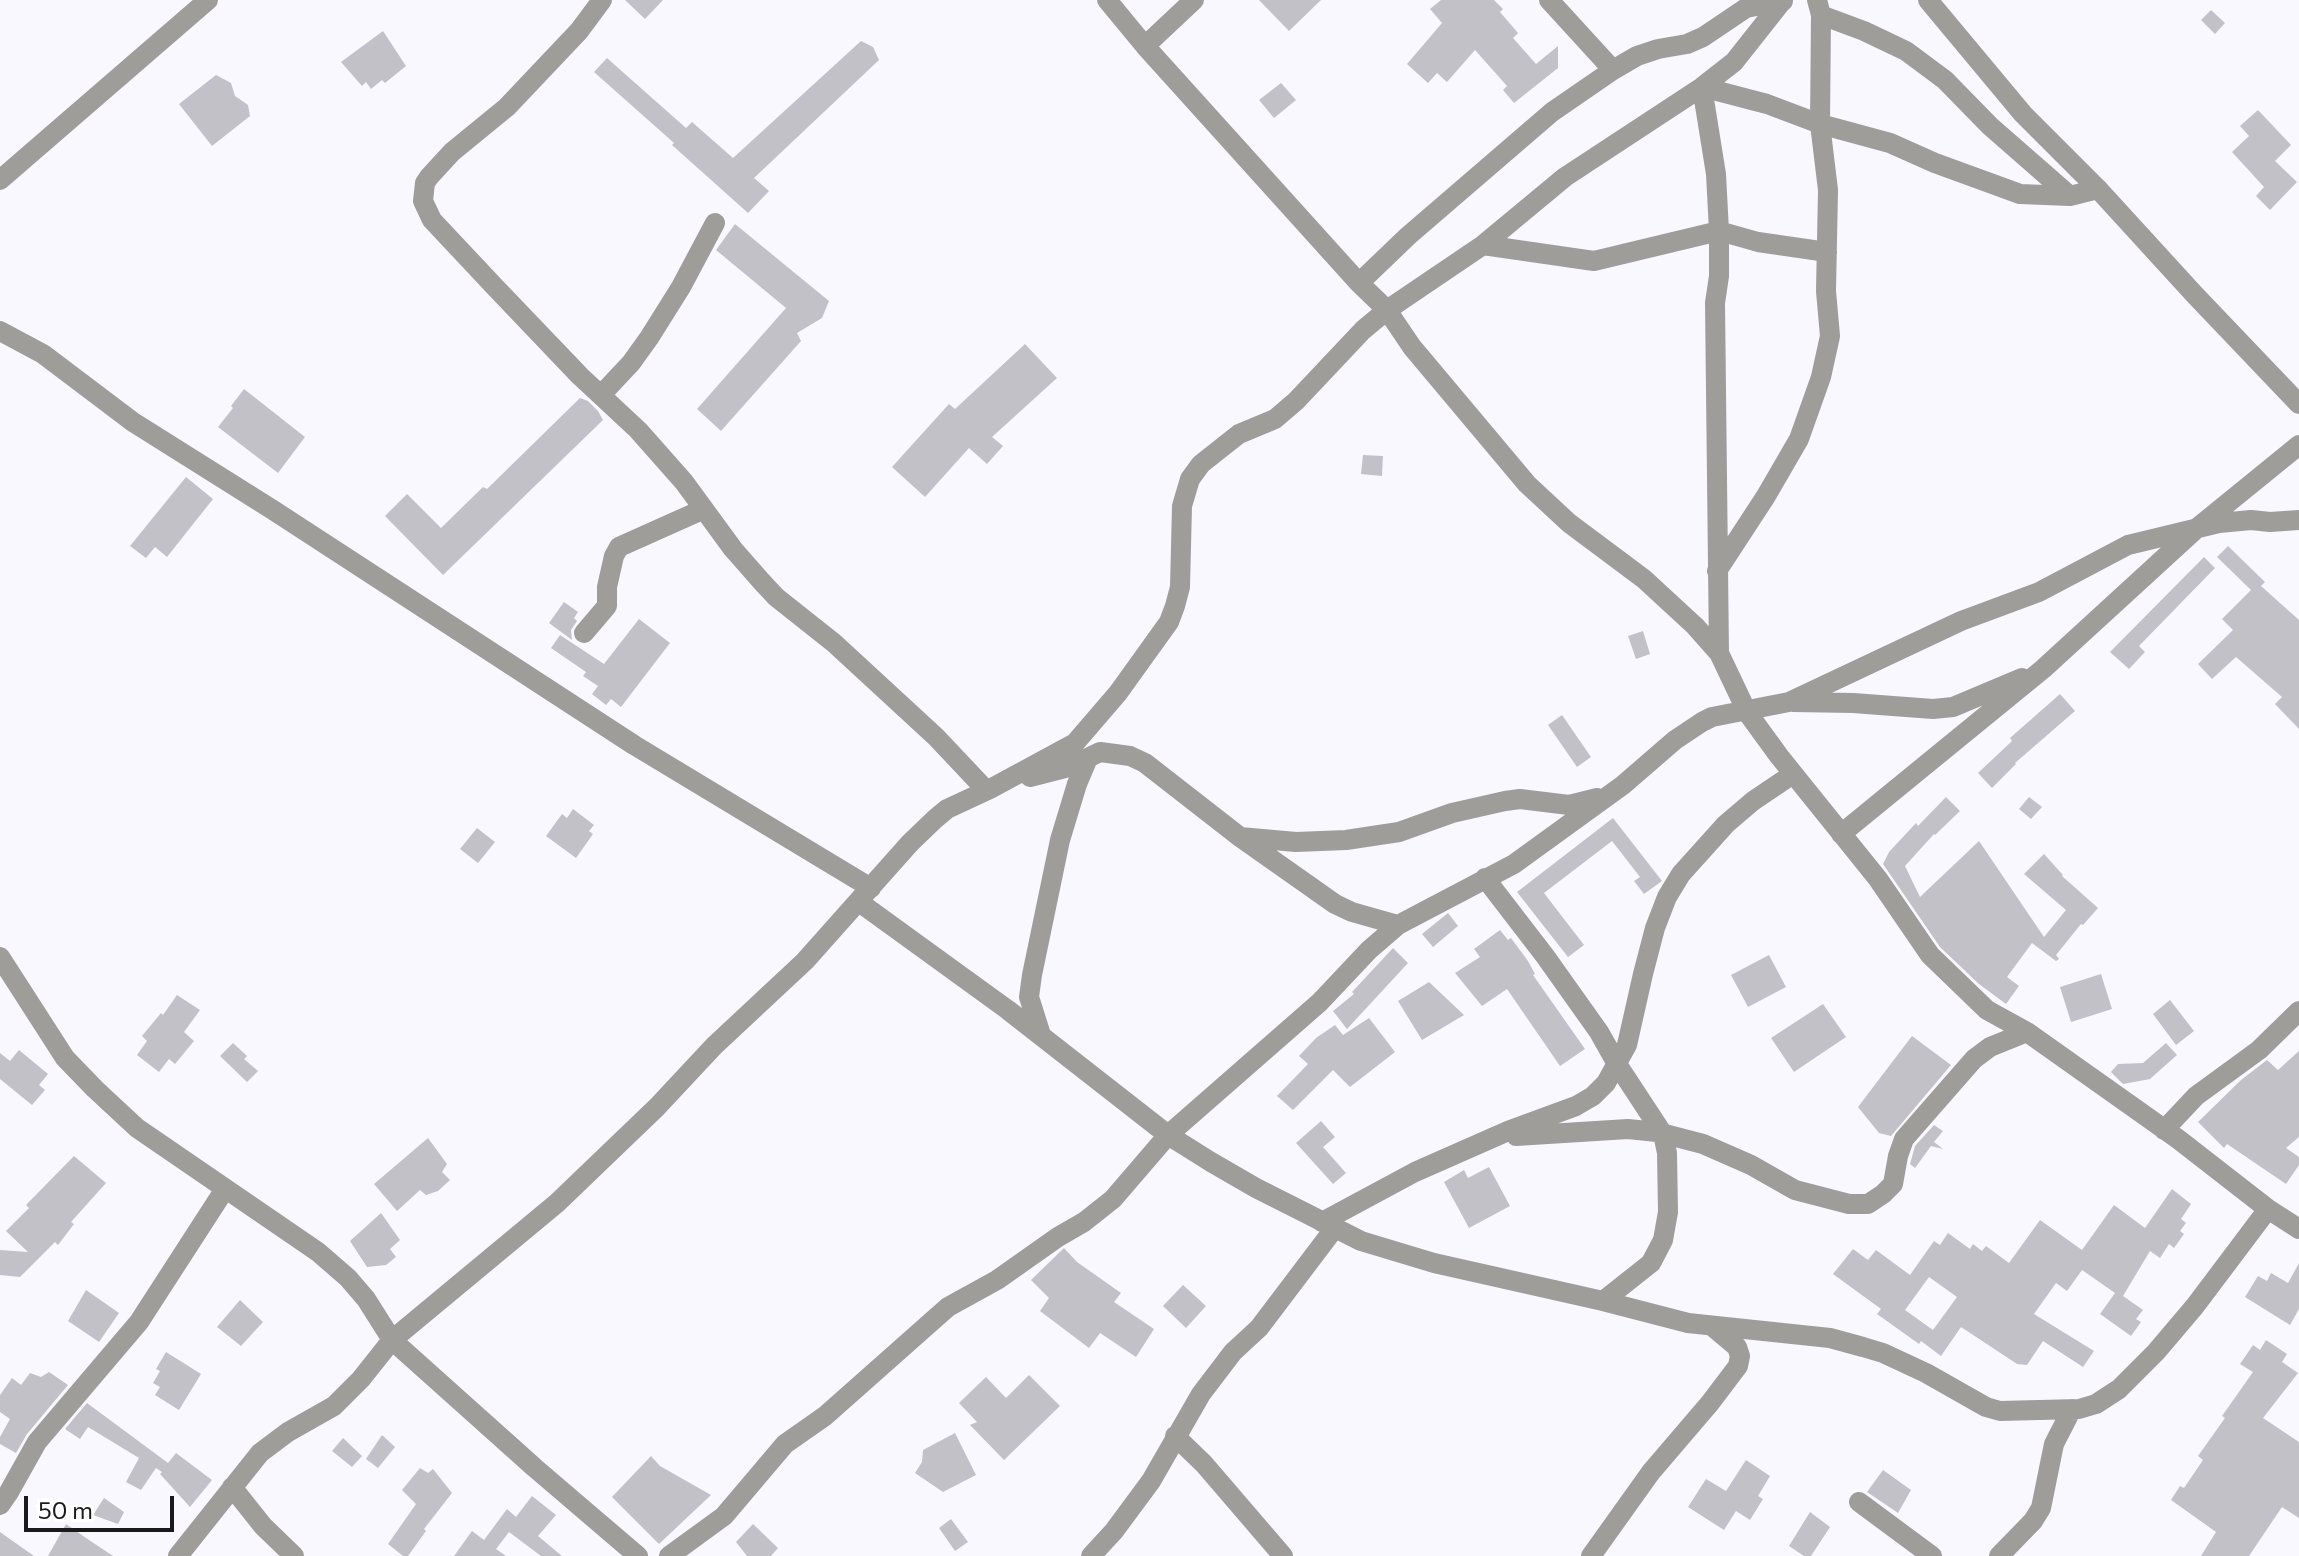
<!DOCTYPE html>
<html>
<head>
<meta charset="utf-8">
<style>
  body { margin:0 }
  #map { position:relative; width:2299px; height:1556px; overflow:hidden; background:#f9f7ff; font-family:Commissioner,sans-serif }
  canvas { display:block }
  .scale { position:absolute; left:24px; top:1496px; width:150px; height:36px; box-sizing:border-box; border:4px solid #1a191c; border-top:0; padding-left:10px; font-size:24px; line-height:28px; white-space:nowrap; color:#1a191c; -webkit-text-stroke:6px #fff; paint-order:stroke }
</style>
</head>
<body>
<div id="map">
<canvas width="2299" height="1556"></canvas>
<div class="scale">50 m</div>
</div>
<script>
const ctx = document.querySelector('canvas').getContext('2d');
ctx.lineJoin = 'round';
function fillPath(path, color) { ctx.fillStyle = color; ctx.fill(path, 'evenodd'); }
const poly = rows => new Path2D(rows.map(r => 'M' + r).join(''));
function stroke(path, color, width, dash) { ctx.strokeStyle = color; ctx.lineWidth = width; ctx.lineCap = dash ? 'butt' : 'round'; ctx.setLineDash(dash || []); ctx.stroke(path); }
fillPath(poly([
  [625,0,663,0,645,19],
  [1259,0,1321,0,1289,31],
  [1441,0,1494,0,1503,9,1500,12,1518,33,1513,38,1536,64,1558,46,1558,68,1514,103,1503,90,1507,86,1475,50,1447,82,1437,73,1428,83,1407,64,1442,23,1430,9],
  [2211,10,2225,23,2215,34,2201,20],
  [383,31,406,66,385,83,382,80,371,89,366,82,362,86,341,62],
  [861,41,873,47,879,60,754,178,769,191,748,213,672,145,674,143,594,72,607,58,686,128,692,122,733,158],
  [216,75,231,83,235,96,248,105,250,116,212,146,179,104],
  [1281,83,1296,100,1274,118,1259,100],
  [2258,110,2291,145,2275,161,2297,182,2270,210,2256,196,2264,187,2232,152,2249,136,2240,126],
  [735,224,829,301,822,318,797,333,801,341,721,431,697,409,786,308,716,250],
  [1025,344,1057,378,992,437,1003,446,987,464,969,448,925,497,892,467,949,404,955,409],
  [244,389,305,437,278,473,218,427,233,408,231,406],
  [580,398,588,401,598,411,603,420,443,575,385,516,407,494,441,528,483,487,487,489],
  [1363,455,1383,456,1382,476,1361,474],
  [186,477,213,499,167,557,155,547,146,558,130,546],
  [2228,546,2265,582,2261,586,2299,620,2299,729,2275,704,2282,697,2236,657,2212,679,2198,664,2233,630,2222,619,2251,590,2217,557],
  [2204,557,2215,568,2139,646,2145,652,2129,669,2110,652],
  [564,602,578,612,574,618,577,621,571,630,572,640,549,623],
  [639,619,670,643,621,707,611,699,606,705,592,694,598,686,583,676,586,672,551,648,560,635,604,664],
  [1643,631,1650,654,1636,659,1628,636],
  [2060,694,2075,711,2015,763,2016,764,1992,788,1978,773,2012,741,2010,738],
  [1562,715,1591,757,1577,767,1548,725],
  [1946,797,1960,811,1935,835,1934,834,1905,866,1920,897,1979,841,2044,937,2066,910,2024,874,2044,854,2063,875,2062,876,2098,908,2083,925,2081,924,2056,955,2059,959,2056,961,2032,943,2007,977,2019,986,2006,1004,1979,984,1940,947,1883,864,1889,852,1916,823,1918,826],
  [2029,797,2042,807,2031,819,2019,809],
  [573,809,594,825,589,831,593,834,576,858,546,836,562,814,567,818],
  [1613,818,1662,881,1644,894,1634,881,1640,877,1612,841,1544,893,1584,945,1568,957,1517,892],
  [477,828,495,842,478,863,460,849],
  [1448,913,1458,926,1433,947,1422,934],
  [1500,930,1508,940,1511,938,1528,961,1535,974,1533,975,1585,1049,1560,1066,1507,989,1482,1006,1455,973,1480,957,1474,949],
  [1393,948,1408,963,1347,1029,1333,1011,1354,994,1352,992],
  [1769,955,1786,987,1748,1007,1731,975],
  [2101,974,2112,1009,2071,1022,2060,987],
  [1429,982,1464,1015,1422,1040,1398,1001],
  [177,995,200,1010,184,1032,194,1041,175,1064,169,1059,159,1072,137,1055,147,1041,142,1036,161,1013,163,1015],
  [2170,1000,2194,1031,2176,1045,2153,1014],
  [1823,1004,1846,1037,1794,1072,1771,1038],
  [1369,1018,1395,1052,1350,1087,1333,1070,1293,1110,1277,1096,1308,1064,1299,1056,1316,1038,1335,1025,1343,1035],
  [1912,1036,1951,1065,1891,1136,1879,1133,1858,1107],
  [233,1043,247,1056,244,1059,258,1071,247,1082,220,1056],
  [2166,1043,2177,1055,2150,1079,2123,1084,2111,1072,2118,1064,2143,1063],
  [19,1050,48,1074,39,1085,45,1090,32,1105,0,1079,0,1053,10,1061],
  [2299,1051,2299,1137,2286,1148,2299,1157,2299,1165,2286,1184,2227,1144,2224,1148,2198,1122,2241,1080,2267,1060,2278,1070],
  [1321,1121,1335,1137,1323,1147,1346,1173,1333,1184,1296,1143],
  [1934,1125,1943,1131,1934,1142,1943,1149,1931,1146,1915,1168,1910,1164,1915,1146],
  [428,1138,447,1164,442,1172,450,1180,438,1191,426,1195,420,1190,397,1211,374,1184],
  [74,1156,106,1183,71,1222,74,1224,58,1245,55,1242,20,1277,0,1275,0,1250,28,1252,6,1231,29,1208,26,1205],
  [1489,1167,1510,1206,1469,1228,1444,1182,1464,1170,1468,1178],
  [2172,1189,2191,1204,2181,1219,2186,1223,2180,1231,2184,1234,2174,1248,2169,1244,2160,1258,2150,1251,2123,1296,2143,1310,2136,1319,2141,1322,2131,1336,2100,1314,2115,1293,2082,1270,2067,1291,2056,1283,2034,1314,2094,1351,2083,1367,2043,1341,2027,1365,2017,1364,1961,1327,1941,1356,1921,1341,1919,1344,1877,1314,1881,1309,1833,1274,1853,1249,1868,1260,1876,1250,1910,1275,1934,1241,1940,1245,1948,1233,1970,1249,1973,1244,1982,1251,1986,1246,2009,1263,2040,1220,2082,1250,2114,1205,2145,1228],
  [1929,1277,1957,1297,1933,1330,1905,1310],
  [381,1213,400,1240,390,1249,396,1257,386,1265,367,1267,350,1241],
  [1064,1248,1077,1262,1121,1293,1114,1302,1154,1329,1136,1357,1100,1333,1089,1348,1040,1311,1049,1298,1031,1280],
  [2299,1263,2299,1309,2290,1325,2245,1297,2258,1276,2267,1281,2271,1273,2288,1283],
  [1183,1285,1206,1306,1186,1328,1163,1306],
  [86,1290,119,1313,99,1342,68,1321],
  [240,1300,263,1322,241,1346,217,1327],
  [2266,1340,2287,1354,2282,1362,2298,1373,2263,1418,2299,1442,2299,1518,2282,1507,2249,1556,2201,1556,2216,1532,2171,1500,2180,1486,2184,1488,2203,1460,2198,1456,2225,1418,2222,1416,2253,1372,2240,1364,2253,1345,2260,1350],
  [166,1352,201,1374,179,1410,155,1395,160,1387,153,1383,160,1371,156,1369],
  [49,1372,68,1385,27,1434,16,1453,0,1444,0,1437,10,1419,0,1412,0,1395,12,1378,21,1385,30,1373,41,1377],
  [1029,1375,1060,1406,1004,1460,970,1425,977,1422,959,1403,986,1377,1006,1398],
  [87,1403,168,1463,176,1453,212,1480,190,1507,160,1474,162,1472,156,1468,141,1490,126,1482,139,1458,88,1427,80,1439,65,1429],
  [955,1433,976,1475,943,1492,915,1473,922,1462,923,1450],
  [382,1435,395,1447,378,1468,366,1459],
  [343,1438,362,1456,352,1467,332,1451],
  [651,1456,660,1466,711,1495,659,1544,612,1497],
  [1746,1460,1770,1476,1758,1496,1763,1499,1750,1520,1736,1511,1724,1530,1688,1507,1706,1479,1726,1491],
  [420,1468,428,1473,433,1469,452,1493,424,1529,426,1531,408,1556,403,1556,388,1544,416,1504,402,1490],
  [1883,1470,1911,1490,1898,1513,1867,1492],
  [532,1496,556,1515,538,1536,562,1556,541,1556,509,1532,496,1549,506,1556,454,1556,472,1531,484,1540,507,1509,516,1517],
  [104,1498,124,1512,118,1524,93,1515],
  [1810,1512,1830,1527,1811,1556,1804,1556,1789,1546],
  [951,1519,968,1542,955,1551,939,1528],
  [66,1524,86,1538,113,1556,48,1556],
  [753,1524,778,1548,771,1556,747,1556,736,1542],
  [0,1532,34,1556,0,1556]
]), '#c2c1c8');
stroke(poly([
  [602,0,579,31,507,107,452,152,429,177,425,183,423,201,432,220,494,286,580,376,638,430,684,482,733,549,762,582,776,597,834,643,936,737,986,790],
  [1107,0,1145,46,1359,283,1387,310,1412,347,1527,484,1569,523,1644,579,1695,626,1719,653,1747,712,1779,756,1878,879,1930,955,1987,1010,2027,1032,2178,1139,2268,1209,2299,1229],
  [1549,0,1613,70],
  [1821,15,1864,31,1906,51,1945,80,1990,126,2070,196],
  [1145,46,1194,0],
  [0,180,208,0],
  [1483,245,1594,261,1719,231,1758,242,1827,252],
  [1359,283,1408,236,1552,112,1613,70,1637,56,1658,49,1687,44,1703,37,1746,8,1783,1],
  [0,331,43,354,133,422,273,510,634,745,871,888],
  [601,395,631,363,649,338,681,287,715,223],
  [1717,571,1766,496,1799,439,1821,377,1830,336,1826,291,1828,190,1820,124,1821,15,1817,0],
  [584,633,607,606,607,587,614,556,619,547,704,509],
  [1719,653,1715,303,1719,276,1719,231,1716,174,1702,87,1767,104,1820,124,1890,143,1935,163,2020,194,2070,196,2098,189],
  [1793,702,1853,703,1933,709,1953,707,2022,678],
  [1030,777,1069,767,1100,752,1130,756,1145,763,1240,837,1335,904,1352,912,1398,925],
  [1841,834,2043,669,2197,528,2299,445],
  [1240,837,1296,842,1346,840,1399,832,1452,813,1505,801,1520,799,1569,805,1597,798],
  [1485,878,1545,956,1599,1032,1617,1064,1663,1134,1667,1153,1668,1212,1663,1240,1651,1263,1603,1301],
  [859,902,1008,1010,1168,1135,1211,1162,1256,1188,1361,1241,1434,1263,1603,1301,1688,1323,1830,1338,1863,1347,1883,1353,1926,1373,1986,1407,2000,1411,2079,1409,2096,1404,2119,1389,2156,1352,2195,1306,2268,1209],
  [0,957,65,1058,95,1089,137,1128,318,1252,348,1278,366,1299,392,1340,535,1468,638,1556],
  [1041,1035,1029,997,1032,975,1060,840,1077,784,1088,758],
  [2164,1130,2196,1096,2259,1050,2299,1011],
  [1516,1136,1628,1129,1657,1132,1703,1144,1751,1165,1795,1190,1849,1204,1868,1204,1883,1194,1893,1184,1898,1156,1904,1139,1974,1059,1990,1047,2027,1032],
  [1322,1222,1415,1172,1508,1131,1576,1106,1593,1096,1606,1083,1627,1045,1643,974,1655,928,1667,897,1681,874,1726,824,1753,801,1793,774],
  [1175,1436,1204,1464,1283,1556],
  [232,1487,263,1526,294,1556],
  [1859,1502,1932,1556],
  [0,1505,9,1492,37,1442,139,1322,225,1189],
  [178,1556,260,1453,288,1432,334,1406,361,1379,392,1340,557,1203,657,1107,714,1046,805,961,910,843,935,819,947,809,990,789,1075,743,1118,693,1169,622,1175,606,1180,587,1182,506,1190,479,1201,464,1239,434,1275,419,1296,401,1363,330,1387,310,1483,245,1565,177,1702,87,1734,62,1783,0],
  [669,1556,724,1516,785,1444,825,1416,948,1307,997,1280,1058,1237,1084,1222,1113,1199,1168,1135,1320,1002,1369,950,1398,925,1514,864,1623,785,1675,740,1702,722,1712,717,1789,702,1961,621,2039,592,2128,545,2219,523,2251,520,2270,522,2299,520],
  [1091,1556,1114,1531,1151,1481,1201,1394,1233,1352,1259,1328,1334,1229],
  [1591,1556,1651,1472,1710,1403,1738,1366,1740,1356,1737,1347,1712,1326],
  [1999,1556,2033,1521,2041,1508,2054,1444,2072,1409]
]), '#9e9d9a', 20);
stroke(poly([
  [1928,0,2023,114,2098,189,2194,294,2299,404]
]), '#9e9d9a', 20);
</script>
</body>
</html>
